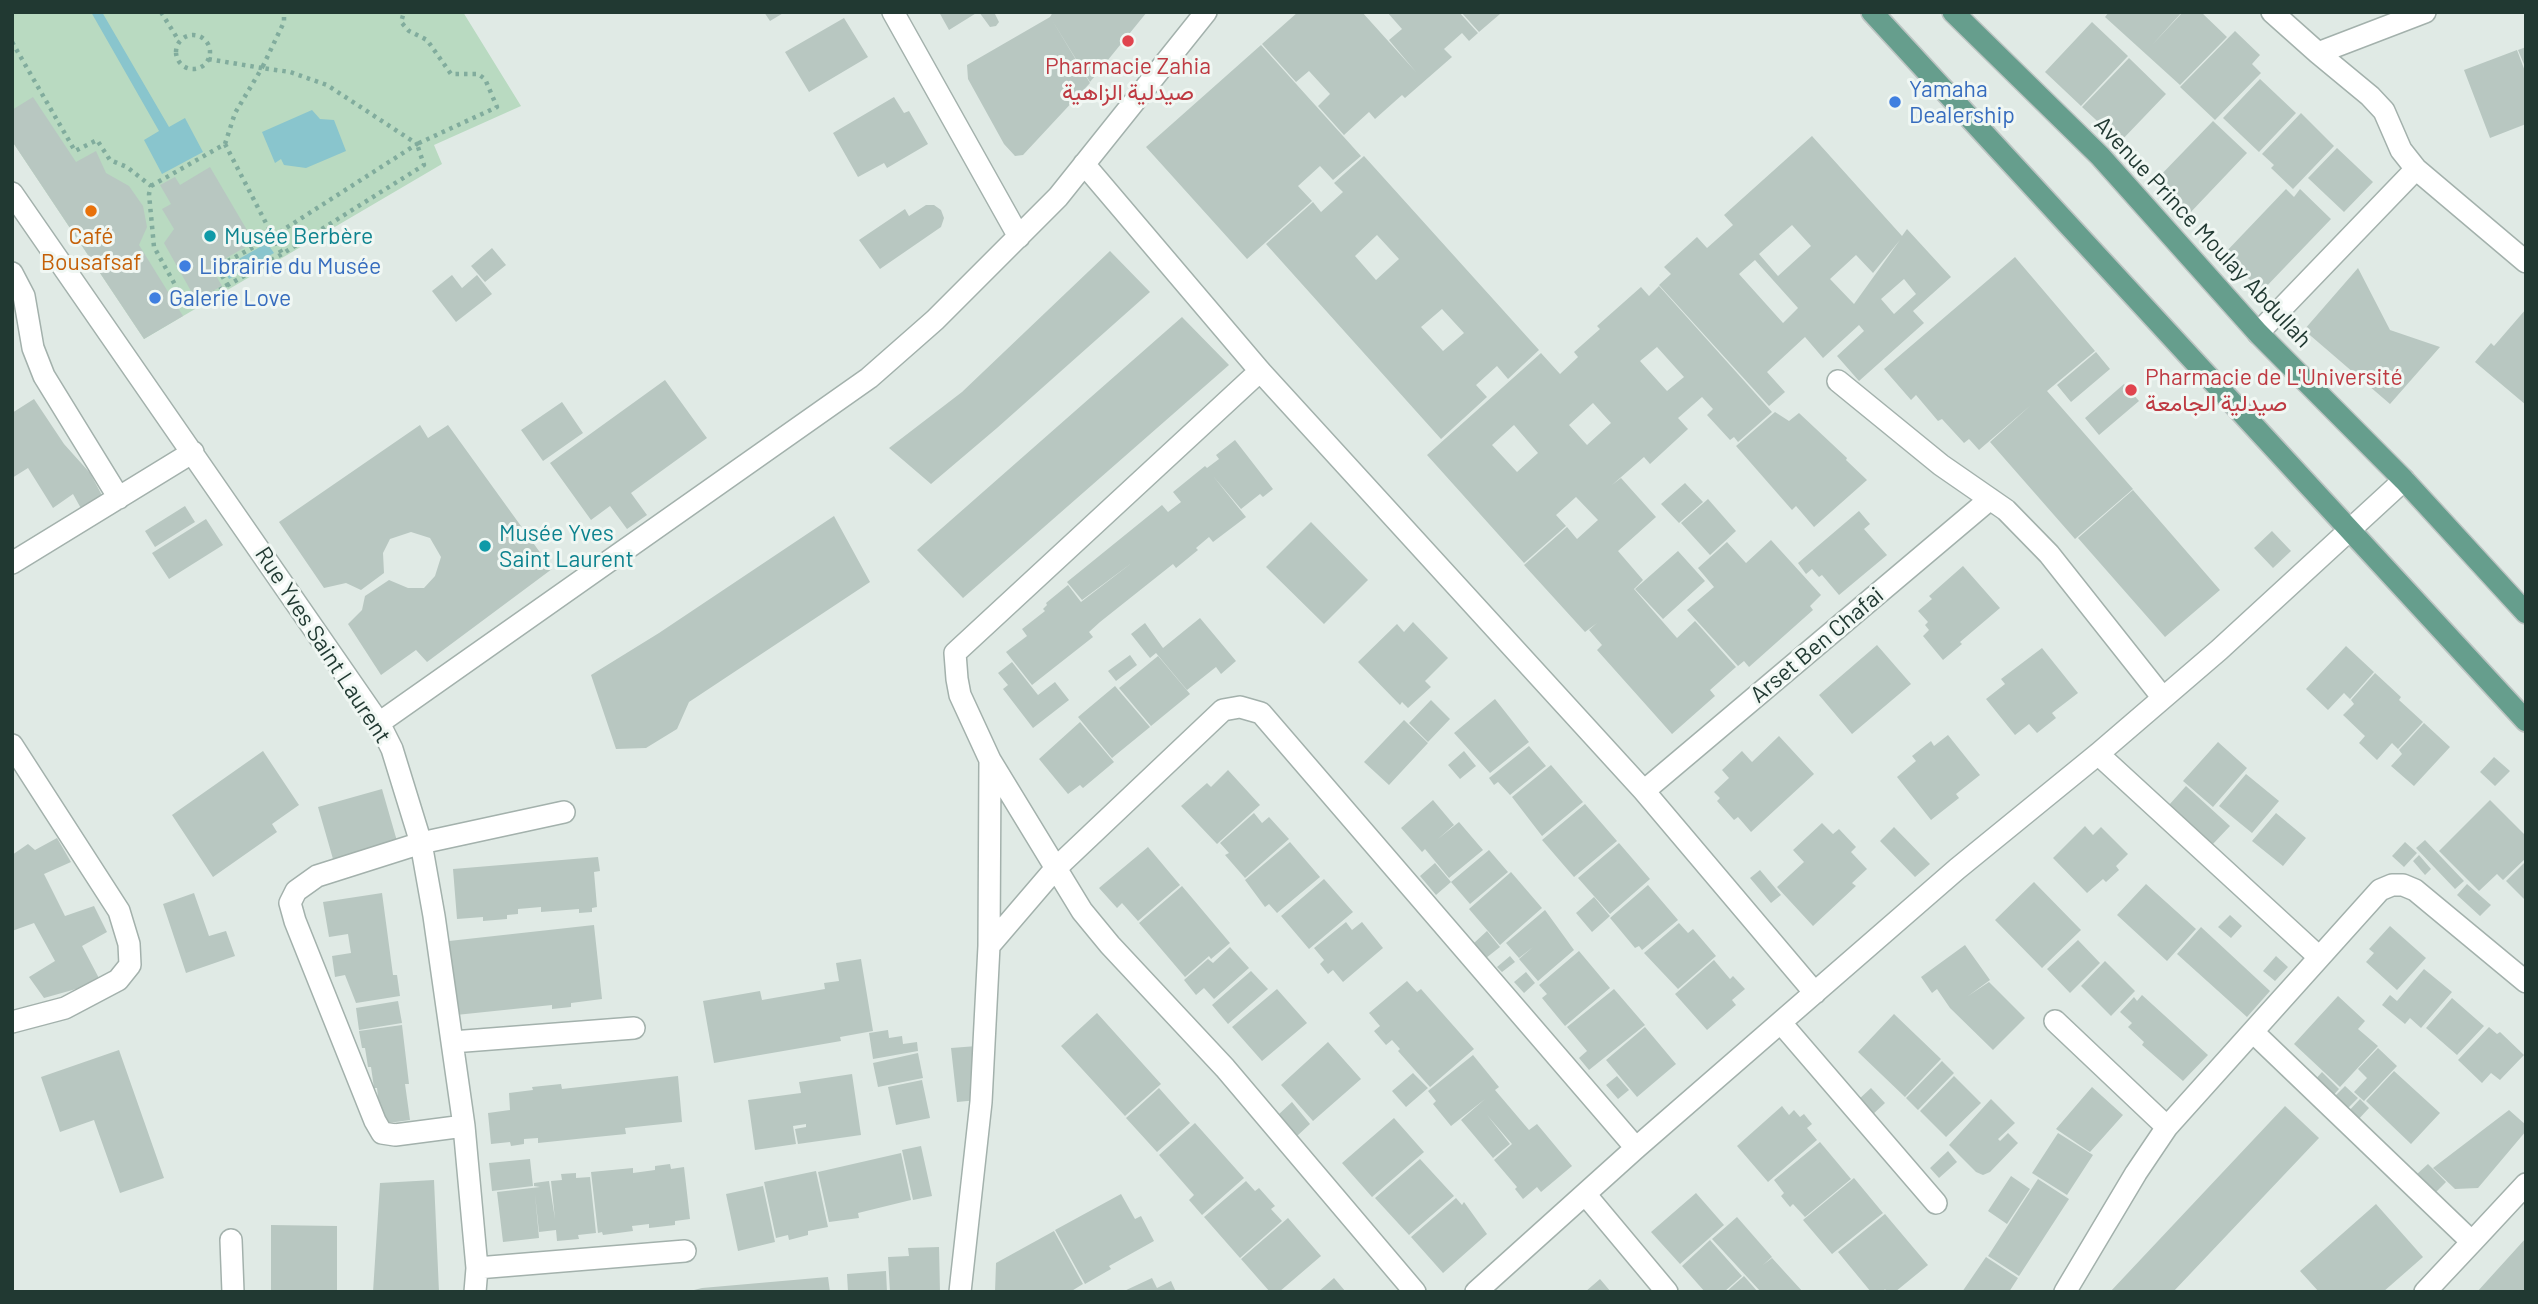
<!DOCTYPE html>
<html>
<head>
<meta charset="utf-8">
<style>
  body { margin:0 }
  #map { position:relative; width:2538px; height:1304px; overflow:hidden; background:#e0eae5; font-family:Barlow,sans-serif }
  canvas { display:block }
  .frame { position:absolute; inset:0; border:14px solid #213932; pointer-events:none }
</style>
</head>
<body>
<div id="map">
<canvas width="2538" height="1304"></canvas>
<div class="frame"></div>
</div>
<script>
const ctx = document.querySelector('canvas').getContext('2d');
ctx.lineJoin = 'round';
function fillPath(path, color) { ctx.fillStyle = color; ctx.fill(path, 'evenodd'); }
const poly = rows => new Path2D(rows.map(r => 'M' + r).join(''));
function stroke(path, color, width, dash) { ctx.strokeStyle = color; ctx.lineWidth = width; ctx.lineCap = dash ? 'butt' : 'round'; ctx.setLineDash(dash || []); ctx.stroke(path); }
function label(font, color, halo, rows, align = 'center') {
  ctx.font = font + ' Barlow,Vazirmatn,sans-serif'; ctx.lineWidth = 6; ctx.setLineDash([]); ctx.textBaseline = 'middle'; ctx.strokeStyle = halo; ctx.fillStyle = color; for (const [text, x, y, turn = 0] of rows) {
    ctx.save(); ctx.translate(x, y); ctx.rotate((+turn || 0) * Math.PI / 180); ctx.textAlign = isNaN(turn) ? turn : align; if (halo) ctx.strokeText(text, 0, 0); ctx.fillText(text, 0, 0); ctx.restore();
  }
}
fillPath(poly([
  [12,12,463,12,521,106,434,145,442,164,144,339,12,141]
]), '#b9dac1');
fillPath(poly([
  [91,12,102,12,169,127,185,118,203,152,162,174,144,140,159,131],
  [312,110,320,119,334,120,346,151,306,168,284,165,281,159,275,163,262,132],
  [267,243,274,253,229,279,223,268]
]), '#89c5cd');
fillPath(poly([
  [764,12,785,12,770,21],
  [939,12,978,12,949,30],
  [979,12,994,12,999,22,996,26,990,27],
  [1053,12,1147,12,1090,82,1052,20,1090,83,1023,155,1015,156,1004,144,968,79,967,65,1050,17],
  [1298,12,1362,12,1416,72,1389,40,1402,29,1387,12,1459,12,1478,33,1469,41,1462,33,1444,49,1452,57,1405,98,1402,95,1375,119,1369,112,1344,135,1318,106,1330,94,1309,71,1296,82,1262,44],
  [1461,12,1498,12,1500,14,1479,32],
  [2109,12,2182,12,2152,45,2183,12,2201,12,2227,37,2180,85,2105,17],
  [844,18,868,57,809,92,785,52],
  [2092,22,2128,56,2081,106,2045,72],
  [2235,31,2260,55,2252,64,2261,73,2215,120,2180,87],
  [1261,45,1361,156,1333,180,1320,166,1298,186,1312,201,1247,259,1146,147],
  [2526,47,2526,69,2518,50],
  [2517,50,2526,74,2526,124,2490,138,2464,70],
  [2129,58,2166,94,2120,142,2082,107],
  [2260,79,2296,113,2259,152,2223,118],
  [33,97,76,162,96,151,106,173,129,186,143,206,147,227,139,245,183,316,144,339,12,141,12,110],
  [894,97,904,113,909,111,928,144,887,168,884,163,858,177,833,133],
  [2301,113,2334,146,2293,189,2271,168,2274,165,2262,154],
  [2213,121,2247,153,2189,214,2155,181],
  [1812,136,1902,236,1907,229,1951,277,1913,311,1924,323,1859,381,1837,356,1864,331,1859,325,1823,358,1805,337,1767,372,1785,392,1769,406,1659,285,1671,274,1664,267,1697,237,1707,248,1733,225,1724,215],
  [1792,225,1811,246,1778,276,1759,254],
  [1900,240,1854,304,1830,279,1856,255,1873,273],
  [1755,260,1798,308,1783,323,1739,274],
  [1904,279,1916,294,1894,314,1881,299],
  [2337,148,2373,182,2344,212,2308,178],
  [1364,156,1539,350,1508,379,1497,366,1476,385,1487,397,1441,439,1266,244,1313,202,1321,212,1343,192,1334,183],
  [1377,235,1399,259,1376,280,1355,256],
  [1442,309,1464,333,1443,351,1421,327],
  [210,167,254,242,211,267,222,286,196,300,164,243,174,229,162,209,171,204,160,185,175,177,180,185],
  [2286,189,2294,197,2300,189,2331,219,2262,291,2223,255],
  [926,205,934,205,941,210,944,218,941,227,880,269,859,240,905,209,909,216],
  [492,248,506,265,485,282,471,266],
  [1110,251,1150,292,997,428,931,484,889,448,962,392],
  [2015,257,2095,351,2047,391,2133,489,2075,539,1990,442,2031,405,1979,450,1969,439,1964,443,1942,419,1938,421,1916,395,1911,400,1884,369],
  [2358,268,2390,330,2440,347,2390,404,2304,330],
  [452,275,462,288,477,275,492,294,456,322,432,291],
  [1659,286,1772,412,1738,442,1734,437,1730,440,1707,415,1713,409,1702,397,1678,418,1688,429,1650,464,1644,457,1612,485,1621,478,1656,517,1618,551,1643,580,1634,589,1677,638,1695,621,1736,667,1710,690,1715,696,1672,734,1597,650,1602,645,1589,630,1597,623,1585,632,1524,565,1567,527,1577,539,1598,520,1576,497,1556,515,1566,526,1524,563,1427,455,1541,353,1560,374,1578,357,1574,352,1600,329,1597,326,1641,287,1649,296],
  [1657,347,1684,377,1667,391,1640,361],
  [1593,403,1611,423,1587,445,1569,425],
  [1514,425,1538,453,1517,472,1492,445],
  [2526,309,2526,405,2475,362,2491,343,2494,346],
  [1182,317,1229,365,963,598,917,550],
  [2096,352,2110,369,2071,402,2057,385],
  [665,380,707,438,631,493,647,515,627,529,610,506,591,520,550,463],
  [2124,384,2139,401,2099,435,2085,418],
  [34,399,64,444,90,473,105,501,83,512,73,494,53,508,28,468,12,478,12,413],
  [562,402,583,433,543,461,521,430],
  [1775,412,1789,421,1799,413,1847,458,1846,460,1867,480,1814,527,1796,506,1792,510,1736,446],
  [420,425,428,438,448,425,552,569,427,662,416,650,381,675,348,624,362,610,365,596,389,580,408,588,424,588,435,576,441,557,430,538,411,532,390,539,383,553,384,573,361,590,346,583,324,588,279,522],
  [1235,440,1273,489,1263,497,1260,494,1241,509,1213,476,1246,517,1213,542,1209,537,1196,548,1198,550,1176,568,1173,564,1100,622,1089,632,1093,637,1032,685,1006,652,1027,636,1022,629,1045,611,1043,609,1047,605,1046,603,1068,585,1081,602,1133,562,1082,600,1067,582,1162,505,1168,512,1181,502,1173,492,1205,466,1207,468,1219,459,1216,455],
  [1685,483,1703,502,1679,523,1661,504],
  [2133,490,2220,590,2165,637,2078,538],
  [1708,499,1736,531,1710,555,1681,523],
  [185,506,195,522,155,547,145,531],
  [1859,511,1870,524,1864,529,1887,555,1839,595,1822,575,1819,577,1812,569,1806,574,1798,563],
  [834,516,870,582,689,702,677,729,646,748,616,749,591,675,659,633],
  [206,519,223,545,169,579,152,553],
  [1311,522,1368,580,1324,624,1266,567],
  [2272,531,2291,551,2273,568,2254,548],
  [1771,540,1821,595,1810,606,1813,610,1749,667,1744,661,1738,666,1687,610,1714,587,1698,568,1727,542,1746,563],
  [1678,551,1705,581,1663,619,1635,589],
  [1963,566,2000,608,1960,642,1962,644,1943,660,1923,636,1929,630,1925,625,1928,622,1918,611,1932,599,1929,596],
  [1200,618,1236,661,1221,674,1216,667,1187,690,1156,653,1150,658,1131,634,1145,623,1163,648],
  [1413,622,1448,658,1425,681,1431,687,1408,708,1402,702,1400,705,1358,662,1397,624,1404,632],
  [1877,645,1911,684,1852,734,1819,695],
  [2346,646,2374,672,2350,699,2344,693,2328,710,2306,689],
  [2042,648,2078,693,2052,713,2056,718,2037,733,2029,724,2015,735,1986,699,2005,684,2001,679],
  [1130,655,1137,665,1116,681,1108,671],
  [1158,656,1190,694,1151,726,1119,688],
  [1012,662,1038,695,1055,682,1069,700,1033,728,1003,689,1008,685,998,673],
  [2375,673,2401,697,2399,700,2423,722,2398,749,2392,743,2377,760,2359,743,2365,736,2343,715,2354,704,2351,700],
  [1115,686,1150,727,1112,758,1078,717],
  [1495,699,1529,742,1490,773,1454,733],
  [1431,700,1450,719,1428,742,1409,723],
  [1404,720,1428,743,1389,785,1364,762],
  [1080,722,1114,762,1083,788,1080,785,1068,794,1039,759],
  [2424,723,2450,747,2414,786,2391,766,2402,754,2399,750],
  [1948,735,1980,775,1956,794,1959,798,1931,820,1897,777,1916,761,1912,756,1931,741,1934,746],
  [1779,736,1814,774,1751,832,1738,817,1734,820,1717,801,1720,798,1714,792,1729,778,1722,770,1742,751,1752,762],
  [2218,742,2247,768,2213,807,2183,781],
  [1529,746,1546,766,1510,795,1498,782,1494,785,1489,778],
  [263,751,299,805,272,824,277,832,213,877,172,815],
  [1464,751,1476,766,1460,779,1448,765],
  [2494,757,2510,771,2495,786,2480,772],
  [1551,765,1583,802,1542,836,1512,797],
  [1228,770,1260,805,1217,844,1181,806,1207,783,1211,787],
  [2246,774,2279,801,2252,833,2219,806],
  [2186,786,2230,826,2212,845,2169,805],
  [382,789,397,841,333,859,318,807],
  [1433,800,1454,825,1438,839,1459,822,1483,850,1449,878,1425,849,1422,852,1401,828],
  [2490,800,2526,836,2526,858,2503,880,2497,874,2479,891,2439,851],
  [1585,804,1617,841,1574,877,1542,840],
  [1254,813,1262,823,1269,817,1289,839,1245,878,1225,855,1229,853,1220,843],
  [2276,813,2306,838,2283,866,2252,841],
  [1822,823,1833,834,1839,829,1856,847,1851,852,1867,869,1852,883,1856,886,1813,926,1777,887,1804,862,1793,850],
  [2085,826,2093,835,2101,827,2128,854,2116,866,2119,870,2106,882,2103,879,2087,893,2053,858],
  [1894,827,1930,864,1915,877,1880,841],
  [57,838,71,862,44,874,65,916,94,906,107,932,82,946,101,982,44,998,29,977,55,961,34,923,12,931,12,855,28,844,35,850],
  [2425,840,2464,881,2455,889,2416,848],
  [1290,842,1320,877,1277,913,1269,904,1265,907,1245,880],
  [2405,842,2417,853,2404,867,2392,856],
  [1619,843,1650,879,1610,914,1578,878],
  [1148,847,1180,885,1138,921,1122,903,1117,908,1099,888],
  [1489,850,1508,872,1470,904,1451,882],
  [2419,855,2431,869,2425,875,2413,861],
  [598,857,600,871,594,872,597,907,592,908,592,912,579,913,579,909,541,912,541,907,518,909,518,914,507,915,507,919,483,921,483,917,457,919,453,869],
  [2526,861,2526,901,2506,881],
  [1435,863,1451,882,1436,895,1420,876],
  [1760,870,1781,895,1771,903,1750,878],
  [1511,872,1542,908,1500,945,1469,909],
  [1324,879,1353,912,1309,949,1281,916],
  [2034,882,2081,930,2042,968,1995,920],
  [2146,884,2196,929,2167,961,2117,915],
  [2467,884,2491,905,2480,916,2457,895],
  [1648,885,1678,920,1642,950,1639,946,1635,948,1610,918],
  [1182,886,1230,943,1211,959,1209,956,1185,977,1139,923],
  [194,893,209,936,226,931,235,956,186,973,163,904],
  [382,893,393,975,397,975,400,996,356,1003,345,975,335,977,332,956,351,953,348,934,329,937,323,902],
  [1594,897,1610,916,1592,932,1576,913],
  [1545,910,1574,950,1538,981,1519,959,1533,947,1519,958,1506,943],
  [2230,915,2242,926,2231,938,2218,927],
  [1346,922,1352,930,1362,922,1383,948,1343,982,1333,970,1328,974,1320,964,1324,960,1314,948],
  [1679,923,1688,933,1693,929,1716,956,1678,989,1644,953],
  [594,925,602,999,571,1003,571,1007,552,1009,552,1005,456,1015,449,941],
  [2390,926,2426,958,2397,990,2366,962,2374,953,2369,949],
  [2201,927,2270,991,2247,1017,2177,954],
  [1487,931,1500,947,1486,958,1474,943],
  [2078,940,2100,963,2070,993,2047,969],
  [1965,945,1990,980,1968,996,1989,982,2025,1018,1993,1050,1950,1008,1937,989,1932,993,1921,977],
  [1230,947,1249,968,1214,999,1204,988,1196,995,1184,980,1208,959,1213,963],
  [1579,951,1610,988,1565,1026,1542,998,1547,994,1539,985],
  [1510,956,1515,962,1502,972,1497,967],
  [2276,956,2288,967,2275,981,2263,971],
  [861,959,873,1031,840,1037,841,1041,714,1063,703,1001,760,991,762,1000,825,989,824,983,839,981,836,963],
  [1714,960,1730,979,1733,976,1745,989,1732,1000,1736,1005,1707,1030,1675,994],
  [2105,961,2135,991,2111,1016,2081,986],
  [2424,969,2452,992,2421,1028,2410,1018,2405,1024,2382,1005,2390,995,2397,1001],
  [1251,971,1268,989,1228,1024,1212,1005],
  [1526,972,1535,983,1524,993,1514,982],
  [1407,981,1417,992,1421,989,1474,1049,1430,1087,1398,1051,1400,1049,1392,1040,1386,1045,1374,1031,1380,1026,1369,1013],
  [1277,989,1307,1023,1262,1061,1232,1027],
  [1614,989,1645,1025,1589,1070,1579,1058,1587,1051,1567,1027],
  [2142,995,2208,1055,2183,1081,2142,1045,2144,1042,2128,1027,2132,1023,2120,1012,2134,997,2137,1001],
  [2338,996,2365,1021,2358,1029,2378,1046,2340,1087,2294,1044],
  [2452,998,2484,1026,2457,1055,2426,1028],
  [398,1001,402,1023,359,1030,356,1008],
  [1097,1013,1161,1084,1125,1116,1061,1046],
  [1894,1014,1941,1059,1905,1097,1858,1052],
  [402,1025,409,1084,405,1084,410,1120,381,1124,377,1088,374,1088,371,1067,368,1067,365,1048,362,1048,359,1031],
  [1645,1027,1676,1064,1637,1097,1606,1060],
  [2489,1027,2497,1034,2500,1032,2524,1055,2500,1080,2491,1073,2482,1083,2458,1060],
  [888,1030,889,1038,902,1036,903,1044,917,1042,918,1051,873,1059,869,1033],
  [1328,1042,1361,1079,1313,1121,1281,1085],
  [977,1046,978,1100,957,1102,951,1048],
  [2378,1048,2397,1066,2364,1101,2354,1092,2367,1078,2358,1069],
  [119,1050,164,1178,120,1193,94,1120,60,1132,41,1077],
  [918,1053,923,1078,878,1087,873,1063],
  [1473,1055,1499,1087,1495,1090,1529,1130,1537,1124,1572,1166,1541,1192,1537,1187,1523,1199,1515,1189,1517,1187,1494,1160,1512,1144,1487,1115,1510,1144,1493,1158,1461,1120,1485,1099,1451,1126,1433,1104,1436,1101,1428,1091],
  [1942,1061,1954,1073,1918,1110,1906,1098],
  [2394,1071,2440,1113,2411,1144,2366,1101],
  [2322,1072,2339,1089,2331,1098,2313,1082],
  [1413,1073,1428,1088,1406,1107,1392,1091],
  [852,1074,861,1135,798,1144,795,1129,806,1127,806,1124,793,1126,796,1144,755,1150,748,1100,801,1093,799,1082],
  [678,1076,682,1122,625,1128,626,1134,586,1138,538,1143,538,1138,524,1139,524,1144,511,1146,510,1142,491,1144,488,1113,510,1110,509,1093,533,1090,532,1087,561,1084,562,1089],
  [1617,1076,1629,1090,1618,1099,1606,1085],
  [1954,1076,1981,1103,1946,1137,1920,1111],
  [922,1080,930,1118,896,1125,888,1087],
  [2345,1086,2358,1098,2347,1109,2334,1097],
  [2092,1087,2123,1115,2090,1152,2056,1129],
  [1159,1088,1190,1123,1157,1152,1126,1118],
  [1871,1088,1885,1103,1871,1116,1857,1101],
  [1991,1099,2015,1123,1998,1139,2000,1141,2008,1133,2018,1143,1990,1172,1983,1175,1976,1172,1949,1145],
  [2360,1099,2369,1108,2356,1122,2347,1113],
  [1292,1102,1310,1124,1297,1136,1278,1115],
  [1782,1106,1789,1115,1794,1110,1800,1117,1804,1114,1812,1124,1807,1128,1817,1140,1768,1182,1737,1146],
  [2285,1106,2319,1138,2173,1292,2110,1292],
  [2509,1110,2526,1125,2526,1131,2478,1188,2455,1189,2433,1168],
  [1394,1118,1424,1152,1372,1197,1342,1163],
  [1195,1123,1244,1178,1202,1215,1189,1200,1194,1195,1159,1155],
  [2058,1133,2093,1155,2067,1195,2032,1173],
  [1820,1142,1851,1179,1805,1217,1793,1204,1790,1207,1781,1196,1784,1193,1774,1180],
  [921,1146,932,1196,913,1200,902,1150],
  [1948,1151,1957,1162,1939,1178,1930,1168],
  [901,1153,911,1200,858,1213,859,1218,829,1222,818,1172],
  [530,1159,533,1186,492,1191,489,1163],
  [1420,1159,1454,1196,1409,1235,1375,1198],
  [670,1164,671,1169,684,1167,690,1219,675,1221,675,1225,649,1228,649,1224,632,1226,633,1231,603,1235,602,1232,598,1233,591,1172,633,1168,633,1173,655,1170,655,1166],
  [2428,1164,2446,1182,2435,1193,2417,1174],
  [816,1171,828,1227,808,1231,808,1235,789,1240,788,1235,776,1238,764,1182],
  [576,1173,576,1178,590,1177,596,1233,578,1235,579,1239,557,1241,556,1230,539,1232,535,1194,539,1238,503,1242,497,1192,540,1187,534,1186,534,1183,549,1181,555,1219,551,1181,562,1180,561,1174],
  [2011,1176,2030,1189,2007,1224,1988,1211],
  [1854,1178,1883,1213,1832,1254,1803,1220],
  [2038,1179,2069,1199,2019,1276,1988,1256],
  [434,1180,439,1292,373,1292,380,1183],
  [1246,1181,1255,1191,1259,1188,1275,1206,1271,1209,1282,1221,1240,1258,1204,1217],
  [763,1186,775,1242,738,1251,726,1194],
  [1696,1193,1724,1225,1680,1264,1651,1232],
  [1121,1194,1135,1219,1141,1216,1154,1241,1109,1266,1111,1269,1085,1284,1055,1230],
  [1456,1198,1462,1205,1464,1202,1487,1234,1443,1273,1411,1237],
  [2376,1204,2423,1257,2383,1292,2319,1292,2300,1271],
  [1885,1214,1928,1265,1895,1292,1887,1292,1885,1289,1883,1292,1871,1292,1838,1252],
  [1737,1217,1772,1257,1763,1265,1772,1258,1803,1292,1761,1292,1712,1239],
  [1288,1218,1321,1256,1279,1292,1270,1292,1241,1259],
  [271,1225,337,1226,337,1292,271,1292],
  [1054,1231,1083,1284,1070,1292,995,1292,996,1263],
  [2526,1238,2526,1292,2477,1292],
  [1710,1240,1742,1276,1724,1292,1705,1292,1682,1266],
  [939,1247,940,1292,890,1292,888,1257,909,1256,908,1248],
  [1986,1257,2018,1278,2009,1292,1962,1292],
  [886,1271,887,1292,848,1292,847,1274],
  [1744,1276,1758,1292,1726,1292],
  [828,1277,830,1292,694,1292,694,1290,702,1288],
  [1152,1278,1157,1288,1171,1281,1176,1292,1122,1292],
  [1334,1278,1346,1292,1318,1292],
  [1600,1279,1611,1292,1585,1292]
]), '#b8c7c1');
const minor = poly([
  [893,12,1019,237],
  [2272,12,2318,53,2425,12],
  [2318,53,2370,96,2384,111,2401,150,2416,169,2526,262],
  [1084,164,1260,371,1644,791,1815,993],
  [12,193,379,723,392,749,421,843,434,916,464,1126,477,1268,475,1292],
  [12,273,24,296,33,348,44,376,119,498],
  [2258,333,2416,169],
  [1260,371,955,653,957,679,960,695,990,760,1082,911,1110,945,1225,1068,1415,1292],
  [1838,381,1941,465,2006,510,2049,554,2163,698],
  [12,563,193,452],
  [379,723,869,378,935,320,1058,197,1206,12],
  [12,745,119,911,129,944,130,965,118,980,65,1008,12,1022],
  [2098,754,2319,957],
  [1644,791,1990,499],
  [989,946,1055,869,1223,710,1240,707,1261,713,1636,1148],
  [2055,1021,2167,1127],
  [1781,1023,1936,1203],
  [2253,1032,2472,1242,2425,1292],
  [452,1042,634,1028],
  [464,1126,395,1135,382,1133,375,1121,295,921,290,903,296,891,317,876,421,843,564,812],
  [1585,1194,1667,1292],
  [231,1240,233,1292],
  [2472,1242,2526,1184],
  [477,1268,685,1251],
  [960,1292,981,1102,989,946,990,760],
  [1476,1292,1636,1148,1957,869,2098,754,2219,650,2404,480],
  [2065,1292,2136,1173,2167,1127,2380,890,2392,885,2403,885,2415,890,2526,982]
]);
const major = poly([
  [1872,12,2526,721],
  [1953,12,2100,156,2258,333,2404,480,2526,613]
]);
stroke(minor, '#a3b1ac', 24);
stroke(major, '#bcc4c2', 24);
stroke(poly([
  [161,12,179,41],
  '176 52a17 17 0 1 1 34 0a17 17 0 1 1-34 0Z',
  [12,42,75,151,97,140,110,160,127,167,151,186,149,194,154,247,188,308,282,254,424,165,417,144,497,107,485,79,478,74,451,74,427,40,409,31,401,22,404,12],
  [225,144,282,254],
  [151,186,225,144,235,113,262,68,208,59],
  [228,286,217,267,272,237,417,144,327,85,290,72,262,68,284,22,284,12]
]), '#81ac9d', 4.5, [3.5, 5]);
stroke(minor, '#fff', 21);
stroke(major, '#669e8d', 21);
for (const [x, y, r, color] of [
  [1128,41,7,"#e0444e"],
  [1895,102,7,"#3f7fe0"],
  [91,211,7,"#e8710a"],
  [210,236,7,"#0f9aa8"],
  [185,266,7,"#3f7fe0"],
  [155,298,7,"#3f7fe0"],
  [2131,390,7,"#e0444e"],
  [485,546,7,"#0f9aa8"]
]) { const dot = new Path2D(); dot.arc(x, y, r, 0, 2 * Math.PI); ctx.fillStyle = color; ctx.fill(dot); stroke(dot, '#f0f7f3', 2.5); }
label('23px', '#be3a42', '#f0f7f3', [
  ["Pharmacie Zahia",1128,66],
  ["صيدلية الزاهية",1128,92],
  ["Pharmacie de L'Université",2145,377,"left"],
  ["صيدلية الجامعة",2145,403,"left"]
]);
label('23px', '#366cbe', '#f0f7f3', [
  ["Yamaha",1909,89],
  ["Dealership",1909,115],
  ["Librairie du Musée",199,266],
  ["Galerie Love",169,298]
], 'left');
label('23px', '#213932', '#f0f7f3', [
  ["Avenue Prince Moulay Abdullah",2203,232,47],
  ["Rue Yves Saint Laurent",323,645,57],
  ["Arset Ben Chafai",1817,645,-40]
]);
label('23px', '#c56008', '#f0f7f3', [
  ["Café",91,236],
  ["Bousafsaf",91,262]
]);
label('23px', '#0d838f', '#f0f7f3', [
  ["Musée Berbère",224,236],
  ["Musée Yves",499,533],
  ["Saint Laurent",499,559]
], 'left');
</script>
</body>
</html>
